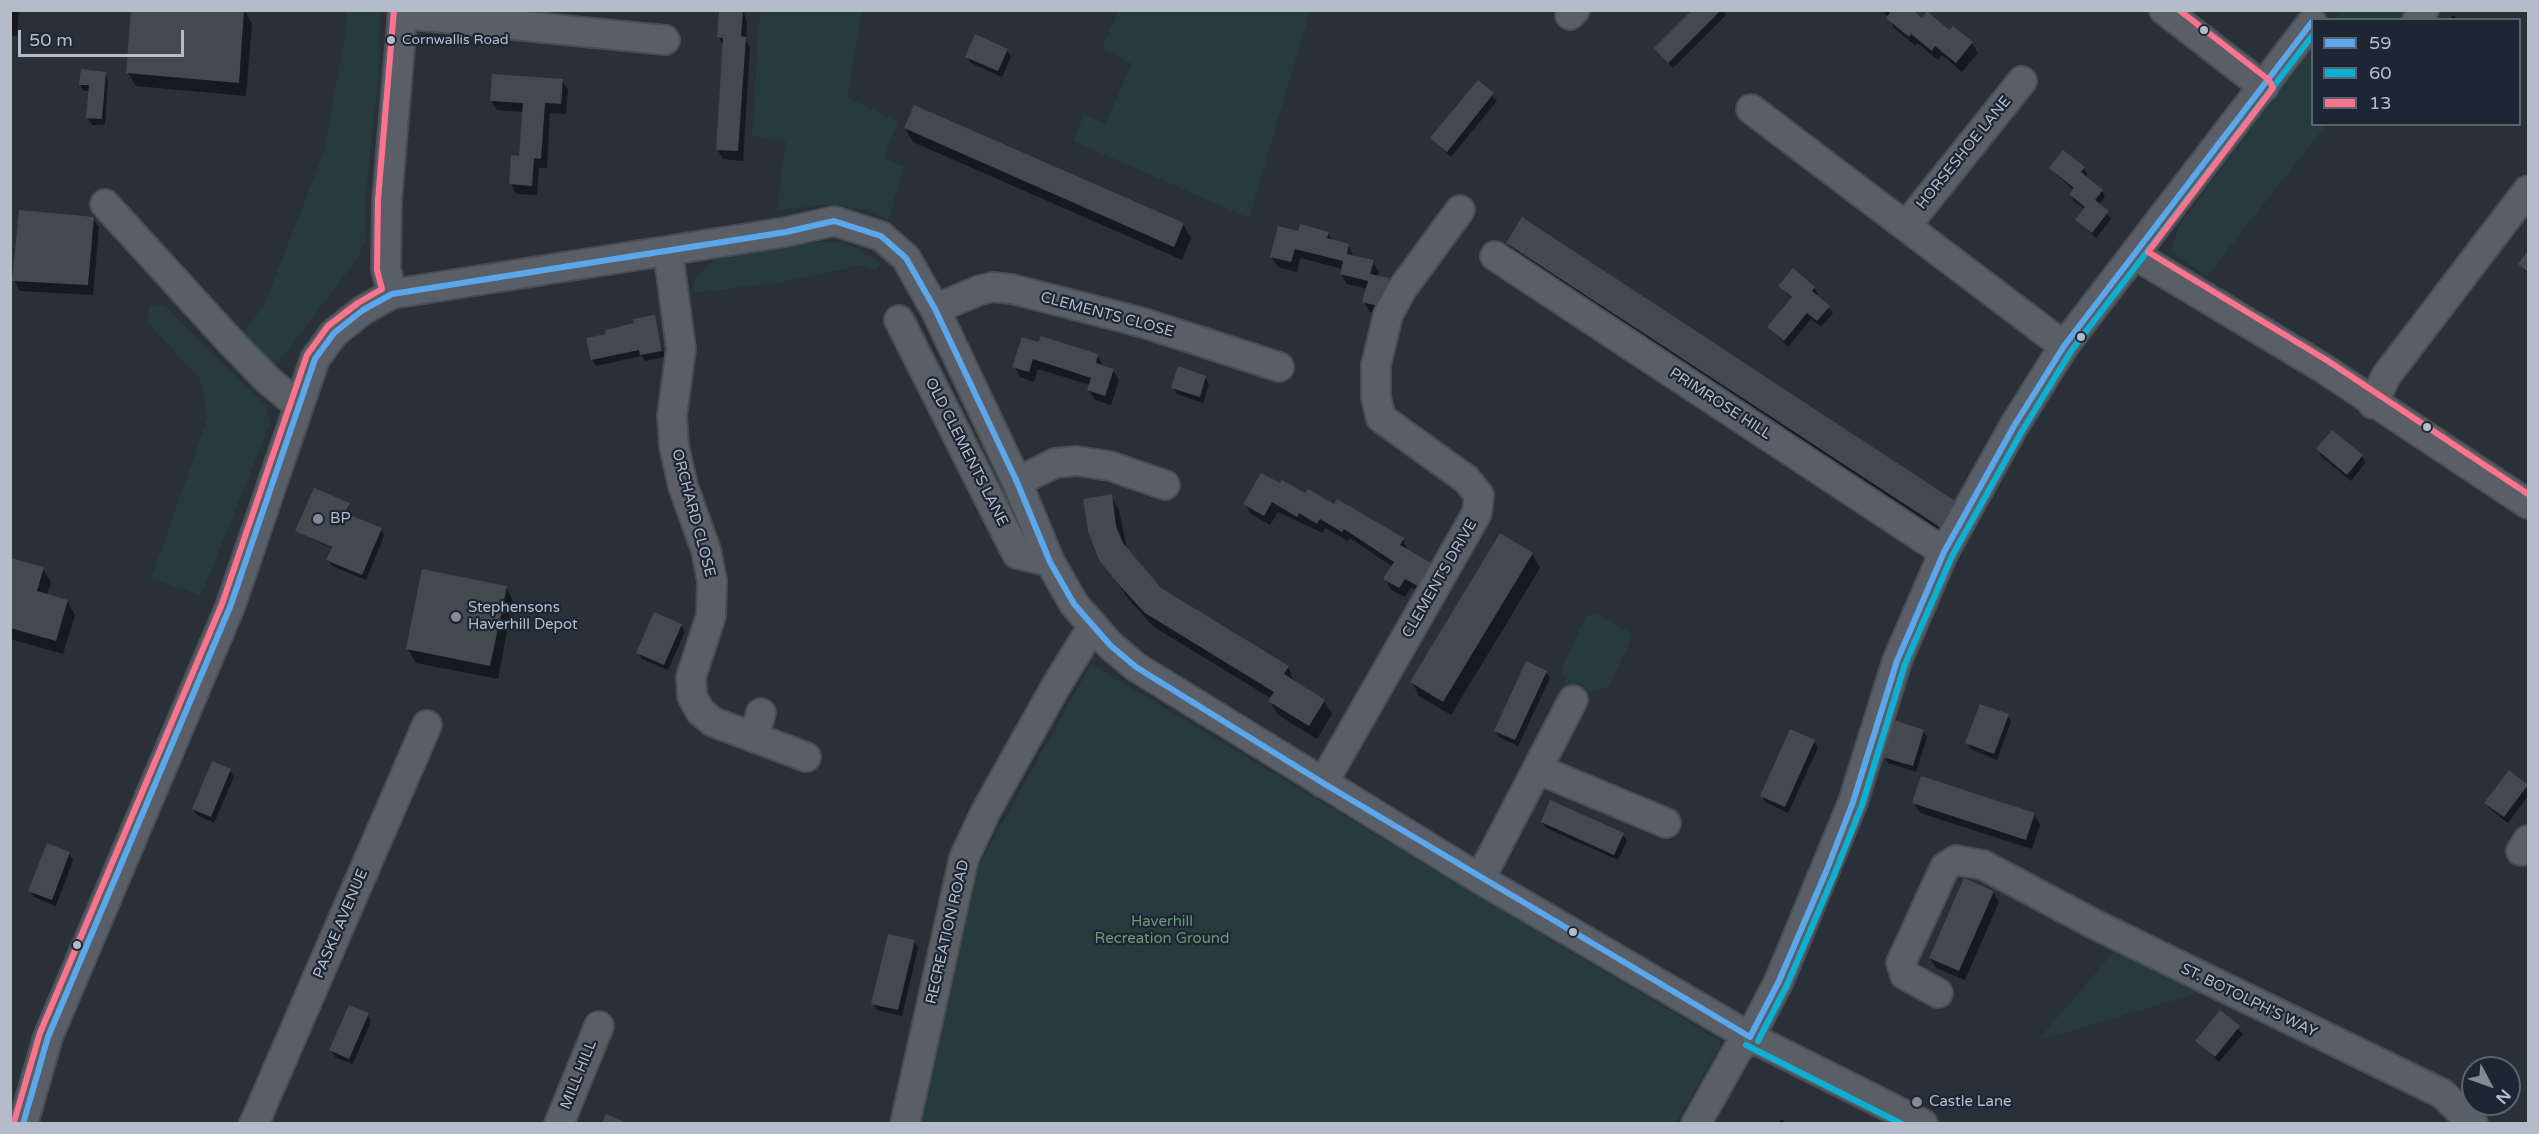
<!DOCTYPE html>
<html>
<head>
<meta charset="utf-8">
<style>
  body { margin:0 }
  #map { position:relative; width:2539px; height:1134px; overflow:hidden; background:#2a3038; font-family:"Varela Round",sans-serif }
  canvas { display:block }
  .frame { position:absolute; inset:0; border:12px solid #b4bcc9; pointer-events:none }
  .legend { position:absolute; left:2311px; top:18px; width:210px; height:108px; box-sizing:border-box; background:#1d2633; border:2px solid #59626f; margin:0; padding:8px 10px; list-style:none; font-size:18px; color:#b4bcc9 }
  .legend li { display:flex; align-items:center; gap:12px; height:30px }
  .legend b { width:30px; border:2px solid #59626f }
  .north { position:absolute; left:2461px; top:1056px; width:60px; height:60px; box-sizing:border-box; background:#1d2633; border:2px solid #59626f; border-radius:50%; rotate:131deg; font-size:16px; font-weight:700; line-height:24px; text-align:center; color:#b4bcc9 }
  .north::after { content:''; display:block; margin:auto; width:21px; height:27px; background:#848b96; clip-path:polygon(50% 0,100% 100%,50% 72%,0 100%) }
  .scale { position:absolute; left:18px; top:30px; width:166px; height:27px; box-sizing:border-box; border:3px solid #b4bcc9; border-top:0; padding-left:8px; font-size:18px; line-height:21px; white-space:nowrap; color:#b4bcc9; -webkit-text-stroke:4px #1d2633; paint-order:stroke }
</style>
</head>
<body>
<div id="map">
<canvas width="2539" height="1134"></canvas>
<div class="frame"></div>
<ul class="legend">
<li><b style="height:8px;background:#5aa8eb"></b>59</li>
<li><b style="height:8px;background:#0dafd3"></b>60</li>
<li><b style="height:8px;background:#fc738d"></b>13</li>
</ul>
<div class="north">N</div>
<div class="scale">50 m</div>
</div>
<script>
const ctx = document.querySelector('canvas').getContext('2d');
ctx.lineJoin = 'round';
function fillPath(path, color) { ctx.fillStyle = color; ctx.fill(path, 'evenodd'); }
const poly = rows => new Path2D(rows.map(r => 'M' + r).join(''));
function stroke(path, color, width, dash) { ctx.strokeStyle = color; ctx.lineWidth = width; ctx.lineCap = dash ? 'butt' : 'round'; ctx.setLineDash(dash || []); ctx.stroke(path); }
function label(font, color, halo, rows, align = 'center') {
  ctx.font = font + ' "Varela Round",sans-serif'; ctx.lineWidth = 4.5; ctx.setLineDash([]); ctx.textBaseline = 'middle'; ctx.strokeStyle = halo; ctx.fillStyle = color; for (const [text, x, y, turn = 0] of rows) {
    ctx.save(); ctx.translate(x, y); ctx.rotate((+turn || 0) * Math.PI / 180); ctx.textAlign = isNaN(turn) ? turn : align; if (halo) ctx.strokeText(text, 0, 0); ctx.fillText(text, 0, 0); ctx.restore();
  }
}
fillPath(poly([
  [346,11,380,11,379,71,366,194,365,242,357,259,271,372,241,337,265,303,324,152,345,36],
  [760,11,862,11,847,97,898,122,884,158,904,167,888,220,871,211,829,204,777,211,786,142,752,136],
  [1119,11,1310,11,1249,218,1073,141,1084,115,1105,124,1132,64,1102,48],
  [2341,11,2414,11,2407,19,2334,20],
  [2312,48,2312,124,2326,125,2207,276,2171,251,2180,224],
  [815,242,837,242,857,248,881,262,875,270,863,265,777,283,693,293,694,279,714,260],
  [164,305,265,405,270,424,201,595,151,579,208,417,200,379,146,321,150,306],
  [1596,614,1631,633,1632,638,1608,687,1589,692,1581,683,1567,685,1561,670,1586,616],
  [1091,664,1722,1042,1676,1123,920,1123,979,865],
  [2118,947,2208,990,2037,1041]
]), '#273a3e');
fillPath(poly([
  [10,10,19,10,17,36,10,35],
  [132,10,244,10,252,24,246,96,136,86,128,73],
  [717,10,743,10,747,22,746,41,750,48,743,161,723,159,717,149,724,46,719,37,720,17],
  [1694,10,1724,10,1726,15,1673,68,1656,48],
  [1881,10,1911,10,1922,20,1950,32,1953,28,1972,43,1978,53,1962,72,1942,55,1938,60,1917,43,1916,46,1894,28,1889,17],
  [2453,15,2459,20,2449,20],
  [1007,50,1011,57,1002,77,971,63,967,56],
  [105,73,108,80,105,125,92,125,88,118,90,91,84,91,80,85],
  [562,80,568,90,566,114,550,113,547,168,539,168,537,195,516,194,511,184,521,157,523,112,497,110,491,100],
  [1478,82,1497,101,1451,157,1432,138],
  [905,128,1183,224,1191,238,1182,260,913,142],
  [2050,168,2084,168,2087,175,2085,177,2102,191,2105,197,2099,205,2111,219,2096,238,2077,220,2085,209,2074,201,2071,194,2074,191],
  [93,218,99,228,93,295,20,291,14,280],
  [1299,233,1328,233,1333,241,1348,245,1354,257,1373,262,1379,272,1377,277,1388,279,1394,290,1387,317,1370,312,1364,302,1367,289,1347,284,1341,274,1343,269,1300,258,1297,272,1278,267,1272,257],
  [1507,243,1957,504,1949,541,1515,256],
  [2528,254,2528,274,2520,264],
  [1780,286,1814,288,1818,294,1816,296,1833,313,1821,327,1811,319,1788,347,1769,327,1792,299],
  [654,317,665,357,645,361,642,356,596,366,592,359,607,335],
  [1023,339,1097,355,1103,366,1113,370,1119,380,1111,405,1095,400,1089,390,1090,385,1038,369,1034,382,1020,377,1014,366],
  [1205,377,1209,384,1203,403,1177,394,1173,387],
  [2318,449,2362,456,2365,463,2351,481,2321,456],
  [1305,495,1334,506,1337,501,1403,540,1408,551,1430,564,1436,574,1424,595,1411,588,1405,597,1391,590,1385,579,1393,567,1350,538,1348,541,1325,528,1323,533,1278,512,1270,525,1251,514,1245,504],
  [1111,496,1119,510,1127,550,1160,589,1288,667,1294,682,1324,701,1332,714,1317,739,1278,715,1270,701,1272,699,1154,627,1129,600,1101,559],
  [349,504,347,516,381,529,384,536,366,580,332,566,328,560,333,549,297,531],
  [1532,554,1540,568,1451,715,1419,696,1412,682],
  [10,559,43,569,51,582,47,595,67,601,75,615,63,654,10,639],
  [506,587,513,600,498,679,416,663,408,649],
  [681,625,685,632,668,670,642,659,638,653],
  [1546,672,1550,678,1518,746,1499,737,1495,731],
  [2008,716,2011,722,1997,760,1971,749,1967,743],
  [1923,731,1927,737,1916,772,1888,763,1884,756],
  [1814,741,1818,748,1788,813,1765,802,1762,796],
  [230,770,234,777,214,823,197,815,193,809],
  [2527,786,2528,796,2508,823,2490,809,2486,803],
  [1914,803,2034,814,2040,825,2032,849,1920,813],
  [1542,822,1623,835,1627,841,1618,860,1546,828],
  [69,854,73,860,56,906,34,897,30,891],
  [1993,892,1999,902,1965,980,1936,968,1930,958],
  [914,941,918,948,902,1016,877,1010,873,1004],
  [2220,1012,2243,1034,2219,1062,2197,1041],
  [368,1014,371,1021,353,1064,335,1057,331,1050],
  [1781,1119,1788,1124,1778,1124]
]), '#0007');
fillPath(poly([
  [131,10,244,10,239,83,126,73],
  [719,10,743,11,741,36,746,37,738,151,716,150,723,38,717,37],
  [1692,10,1721,10,1668,63,1654,48],
  [1886,10,1913,10,1922,18,1927,11,1949,30,1953,26,1973,42,1956,63,1935,46,1932,51,1911,34,1909,37,1886,18,1890,13],
  [975,34,1008,49,998,71,965,57],
  [81,69,106,72,102,119,86,118,89,85,79,85],
  [492,74,563,79,561,104,545,103,541,159,534,158,532,186,509,184,511,155,519,156,523,103,490,101],
  [1478,80,1494,93,1447,152,1430,138],
  [914,105,1184,223,1174,247,904,128],
  [2063,150,2085,167,2081,172,2103,190,2095,200,2109,211,2092,233,2075,220,2085,207,2069,194,2074,188,2049,168],
  [19,210,94,217,88,285,12,281],
  [1522,217,1958,503,1941,528,1506,243],
  [1300,224,1329,232,1327,238,1349,244,1347,254,1374,260,1370,274,1389,278,1382,307,1362,302,1368,281,1340,274,1343,261,1295,249,1291,262,1270,257,1278,226,1298,231],
  [2528,251,2528,272,2518,264],
  [1793,268,1815,287,1812,291,1830,306,1817,321,1807,313,1784,341,1767,327,1792,297,1778,286],
  [655,315,662,351,640,355,639,350,591,360,586,338,606,334,605,330,634,323,633,319],
  [1041,336,1098,354,1096,363,1114,369,1105,396,1087,390,1091,378,1033,359,1029,372,1012,367,1022,337,1038,342],
  [1178,366,1206,376,1200,397,1171,388],
  [2332,430,2363,455,2347,475,2316,449],
  [1261,473,1280,483,1282,480,1305,493,1308,489,1334,504,1337,499,1404,538,1400,545,1431,563,1418,586,1405,579,1399,588,1383,579,1394,562,1344,529,1342,532,1320,519,1317,524,1299,513,1297,517,1272,502,1264,516,1243,504],
  [314,488,350,503,345,513,382,528,362,575,326,560,332,547,295,531],
  [1112,494,1116,526,1123,543,1161,588,1289,666,1284,674,1325,700,1309,726,1268,701,1274,692,1145,613,1120,586,1099,560,1088,531,1083,499],
  [1500,533,1533,553,1443,702,1410,682],
  [10,558,44,567,37,591,68,600,56,641,10,628],
  [422,569,507,586,490,666,406,649],
  [654,612,682,624,664,665,636,653],
  [1526,661,1547,671,1515,740,1494,731],
  [1980,704,2009,714,1994,754,1965,743],
  [1894,720,1924,730,1913,766,1882,757],
  [1790,729,1815,740,1785,807,1760,796],
  [212,761,231,769,211,817,192,809],
  [2509,770,2528,785,2504,817,2484,803],
  [1921,776,2035,813,2026,840,1912,803],
  [1550,800,1624,833,1614,855,1541,822],
  [47,843,70,852,52,900,28,891],
  [1964,878,1994,891,1959,971,1929,958],
  [888,934,915,940,898,1010,871,1004],
  [349,1005,369,1013,349,1059,329,1050],
  [2220,1010,2240,1026,2215,1057,2195,1041],
  [606,1114,629,1124,602,1124]
]), '#444950');
const minor = poly([
  [2164,10,2264,87],
  [403,14,665,40],
  [1570,15,1575,10],
  [2417,20,2424,10],
  [1751,109,2064,346],
  [105,204,230,341,269,381,298,405],
  [1906,226,2022,81],
  [668,251,681,349,672,416,674,446,683,486,706,550,712,581,711,616,691,677,692,696,700,711,713,722,806,757],
  [2135,255,2323,368,2528,504],
  [1495,256,1944,552],
  [392,294,386,269,387,200,403,10],
  [935,309,980,290,993,287,1012,289,1144,323,1279,367],
  [899,320,1017,554,1050,562],
  [2373,404,2386,376,2528,190],
  [1017,482,1055,463,1077,461,1110,466,1165,485],
  [754,737,761,713],
  [1537,769,1666,823],
  [1323,783,1477,513,1479,495,1466,479,1381,418,1376,397,1376,365,1388,315,1402,289,1460,210],
  [2521,851,2528,840],
  [1480,879,1573,700],
  [1938,993,1905,975,1901,963,1945,867,1956,860,1983,865,2094,924,2443,1094,2473,1124],
  [23,1124,48,1037,230,607,315,359,334,333,363,310,392,294,786,232,834,221,881,236,906,258,935,309,1017,482,1050,562,1074,604,1110,645,1136,667,1480,879,1750,1037,1923,1124],
  [254,1124,427,725],
  [559,1124,599,1026],
  [905,1124,964,858,986,811,1056,686,1093,626],
  [1696,1124,1737,1051,1750,1037,1779,981,1853,802,1897,661,1944,552,2014,426,2064,346,2312,22]
]);
stroke(minor, '#484c53', 32);
stroke(minor, '#5a5e66', 28);
stroke(poly([
  [1750,1037,1779,981,1826,872,1853,802,1897,661,1944,552,2014,426,2064,346,2312,22],
  [23,1124,48,1037,230,607,315,359,334,333,363,310,392,294,786,232,834,221,881,236,906,258,935,309,1017,482,1050,562,1074,604,1110,645,1136,667,1323,783,1750,1037]
]), '#5aa8eb', 6);
stroke(poly([
  [1758,1041,1787,985,1834,875,1862,805,1905,664,1952,556,2022,431,2071,351,2312,36],
  [1746,1045,1902,1124]
]), '#0dafd3', 6);
stroke(poly([
  [2179,10,2269,80,2273,88,2148,252,2328,361,2528,494],
  [14,1122,40,1033,222,604,307,355,328,326,358,303,382,289,377,270,378,200,394,10]
]), '#fc738d', 6);
for (const [x, y, r, color] of [
  [2204,30,5,"#b4bcc9"],
  [391,40,5,"#b4bcc9"],
  [2081,337,5,"#b4bcc9"],
  [2427,427,5,"#b4bcc9"],
  [318,519,6,"#848b96"],
  [456,617,6,"#848b96"],
  [1573,932,5,"#b4bcc9"],
  [77,945,5,"#b4bcc9"],
  [1917,1102,6,"#848b96"]
]) { const dot = new Path2D(); dot.arc(x, y, r, 0, 2 * Math.PI); ctx.fillStyle = color; ctx.fill(dot); stroke(dot, '#1d2633', 2); }
label('14px', '#b4bcc9', '#1d2633', [
  ["Cornwallis Road",402,40]
], 'left');
label('15px', '#b4bcc9', '#1d2633', [
  ["HORSESHOE LANE",1964,153,-51],
  ["CLEMENTS CLOSE",1107,315,15],
  ["PRIMROSE HILL",1720,404,33],
  ["OLD CLEMENTS LANE",966,452,63],
  ["ORCHARD CLOSE",693,513,75],
  ["CLEMENTS DRIVE",1440,579,-60],
  ["PASKE AVENUE",341,924,-67],
  ["RECREATION ROAD",948,932,-77],
  ["ST. BOTOLPH'S WAY",2249,1001,26],
  ["MILL HILL",579,1075,-68]
]);
label('15px', '#b4bcc9', '#1d2633', [
  ["BP",330,519],
  ["Stephensons",468,608],
  ["Haverhill Depot",468,625],
  ["Castle Lane",1929,1102]
], 'left');
label('15px', '#6b9a76', '#1d2633', [
  ["Haverhill",1162,922],
  ["Recreation Ground",1162,939]
]);
</script>
</body>
</html>
